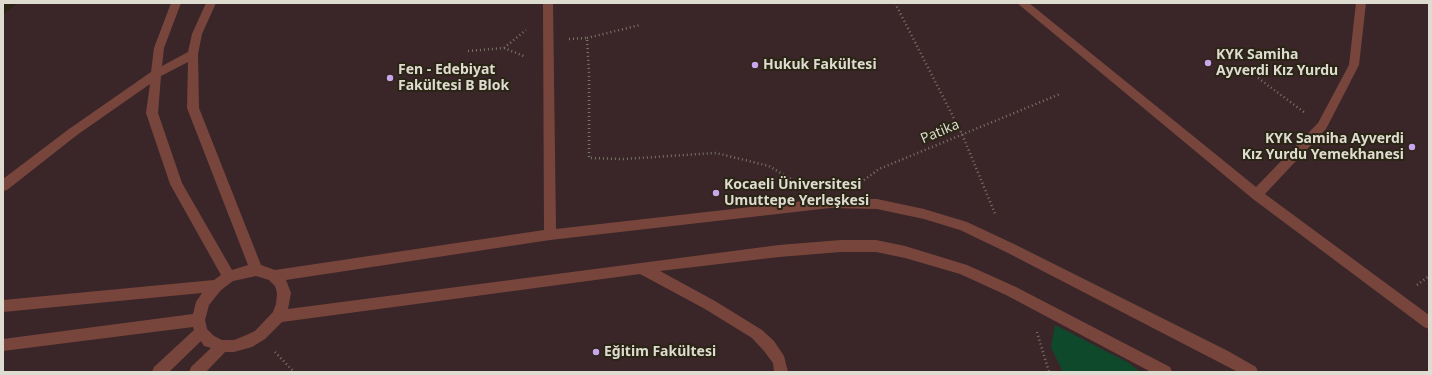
<!DOCTYPE html>
<html>
<head>
<meta charset="utf-8">
<style>
  body { margin:0 }
  #map { position:relative; width:1432px; height:375px; overflow:hidden; background:#2a2514; font-family:"Noto Sans",sans-serif }
  canvas { display:block }
  .frame { position:absolute; inset:0; border:4px solid #dedcd1; pointer-events:none }
</style>
</head>
<body>
<div id="map">
<canvas width="1432" height="375"></canvas>
<div class="frame"></div>
</div>
<script>
const ctx = document.querySelector('canvas').getContext('2d');
ctx.lineJoin = 'round';
function fillPath(path, color) { ctx.fillStyle = color; ctx.fill(path, 'evenodd'); }
const poly = rows => new Path2D(rows.map(r => 'M' + r).join(''));
function stroke(path, color, width, dash) { ctx.strokeStyle = color; ctx.lineWidth = width; ctx.lineCap = dash ? 'butt' : 'round'; ctx.setLineDash(dash || []); ctx.stroke(path); }
function label(font, color, halo, rows, align = 'center') {
  ctx.font = font + ' "Noto Sans",sans-serif'; ctx.lineWidth = 4; ctx.setLineDash([]); ctx.textBaseline = 'middle'; ctx.strokeStyle = halo; ctx.fillStyle = color; for (const [text, x, y, turn = 0] of rows) {
    ctx.save(); ctx.translate(x, y); ctx.rotate((+turn || 0) * Math.PI / 180); ctx.textAlign = isNaN(turn) ? turn : align; if (halo) ctx.strokeText(text, 0, 0); ctx.fillText(text, 0, 0); ctx.restore();
  }
}
fillPath(poly([
  [18,3,1429,3,1429,372,3,372,3,14]
]), '#3a2628');
fillPath(poly([
  [1055,325,1129,363,1140,372,1063,372,1051,347]
]), '#0f492c');
stroke(poly([
  [895,3,962,134,996,216],
  [587,38,640,25],
  [569,39,587,38,589,73,589,158,623,159,716,153,769,166,799,184],
  [504,48,526,30],
  [468,51,504,48,526,57],
  [1258,78,1304,112],
  [864,180,879,169,1060,94],
  [1417,285,1429,276],
  [1037,332,1049,372],
  [275,352,294,372]
]), '#7a7668', 2.5, [1, 3]);
fillPath(poly([
  [171,3,181,3,164,48,162,66,188,52,192,34,206,3,216,3,202,34,198,54,199,108,261,265,275,270,544,230,543,3,553,3,556,229,830,198,877,199,924,209,967,222,1014,244,1228,351,1256,367,1258,372,1238,372,1006,252,960,230,924,219,877,209,830,208,550,240,286,280,291,293,288,309,779,245,841,240,876,240,905,246,967,265,1016,287,1170,367,1172,372,1151,372,1006,295,960,274,905,258,876,252,841,252,779,257,660,271,715,301,762,330,774,341,784,356,788,372,774,372,773,363,764,351,752,338,705,309,640,274,282,322,265,339,252,347,234,352,225,352,206,372,189,372,191,367,211,348,204,346,201,341,169,372,152,372,154,367,194,330,193,327,3,351,3,339,193,314,196,302,202,293,3,312,3,300,214,280,221,275,170,184,146,113,150,84,77,135,7,190,3,191,3,179,69,129,151,72,154,48,171,3],
  [188,62,187,108,248,265,232,270,182,183,158,113,161,76,188,62],
  [256,276,269,280,275,286,277,293,276,304,273,312,255,331,244,336,234,340,222,340,214,336,207,329,205,320,209,305,221,290,233,281,256,276],
  [1017,3,1029,3,1256,187,1318,123,1349,65,1356,3,1366,3,1359,65,1326,129,1265,194,1429,315,1429,329,1424,327,1253,199,1017,3]
]), '#78453d');
for (const [x, y, r, color] of [
  [1208,63,4,"#c9a5ee"],
  [755,65,4,"#c9a5ee"],
  [390,78,4,"#c9a5ee"],
  [1412,147,4,"#c9a5ee"],
  [716,193,4,"#c9a5ee"],
  [596,352,4,"#c9a5ee"]
]) { const dot = new Path2D(); dot.arc(x, y, r, 0, 2 * Math.PI); ctx.fillStyle = color; ctx.fill(dot); stroke(dot, '#2a2514', 1.5); }
label('bold 14px', '#dedcd1', '#2a2514', [
  ["KYK Samiha",1216,55],
  ["Ayverdi Kız Yurdu",1216,71],
  ["Hukuk Fakültesi",763,65],
  ["Fen - Edebiyat",398,70],
  ["Fakültesi B Blok",398,86],
  ["KYK Samiha Ayverdi",1404,139,"right"],
  ["Kız Yurdu Yemekhanesi",1404,155,"right"],
  ["Kocaeli Üniversitesi",724,185],
  ["Umuttepe Yerleşkesi",724,201],
  ["Eğitim Fakültesi",604,352]
], 'left');
label('14px', '#dedcd1', '#2a2514', [
  ["Patika",940,132,-23]
]);
</script>
</body>
</html>
